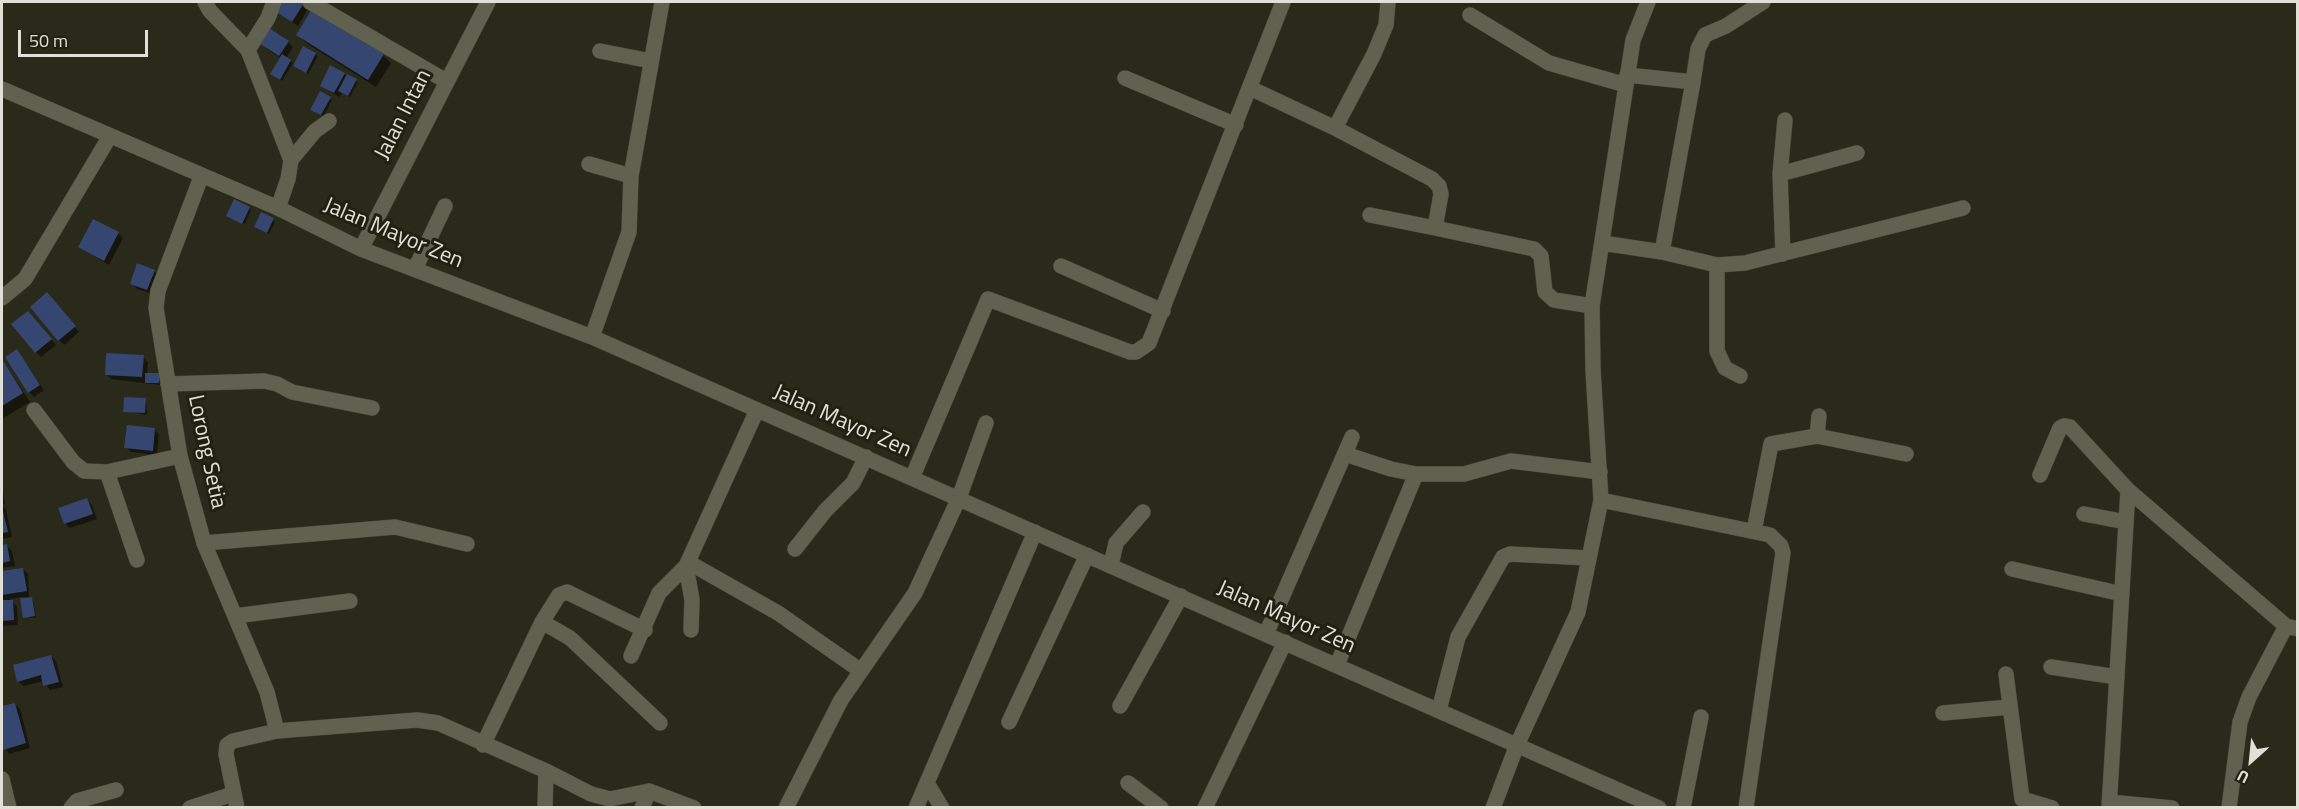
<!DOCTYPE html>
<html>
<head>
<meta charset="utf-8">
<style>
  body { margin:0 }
  #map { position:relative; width:2299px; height:809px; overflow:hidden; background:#2a2a1a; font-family:"Titillium Web",sans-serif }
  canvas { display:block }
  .frame { position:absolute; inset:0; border:3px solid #e0e0d6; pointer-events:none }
  .north { position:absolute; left:2221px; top:731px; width:60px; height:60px; -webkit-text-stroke:4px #202111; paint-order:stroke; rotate:207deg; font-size:16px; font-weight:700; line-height:24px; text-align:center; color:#e0e0d6 }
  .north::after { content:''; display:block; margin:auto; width:21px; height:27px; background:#e0e0d6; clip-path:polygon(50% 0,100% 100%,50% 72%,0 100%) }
  .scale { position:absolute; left:18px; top:30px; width:130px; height:27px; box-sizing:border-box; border:3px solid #e0e0d6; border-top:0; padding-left:8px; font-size:18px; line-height:21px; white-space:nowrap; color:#e0e0d6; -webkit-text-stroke:4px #202111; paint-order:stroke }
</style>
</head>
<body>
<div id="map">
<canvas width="2299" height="809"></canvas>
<div class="frame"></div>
<div class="north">U</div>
<div class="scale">50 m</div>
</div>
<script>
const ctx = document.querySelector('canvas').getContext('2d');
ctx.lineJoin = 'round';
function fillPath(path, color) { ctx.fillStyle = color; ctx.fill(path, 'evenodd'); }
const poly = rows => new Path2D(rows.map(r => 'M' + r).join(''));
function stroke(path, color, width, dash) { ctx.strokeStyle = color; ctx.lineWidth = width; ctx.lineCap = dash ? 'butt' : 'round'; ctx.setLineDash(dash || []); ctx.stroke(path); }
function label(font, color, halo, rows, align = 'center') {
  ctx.font = font + ' "Titillium Web",sans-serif'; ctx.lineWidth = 6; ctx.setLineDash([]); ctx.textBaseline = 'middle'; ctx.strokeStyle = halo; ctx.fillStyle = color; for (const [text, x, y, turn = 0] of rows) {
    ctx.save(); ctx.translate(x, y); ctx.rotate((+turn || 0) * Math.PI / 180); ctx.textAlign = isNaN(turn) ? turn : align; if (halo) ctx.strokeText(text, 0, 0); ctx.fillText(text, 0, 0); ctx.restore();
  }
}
fillPath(poly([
  [283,2,299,2,308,9,298,26,277,11],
  [298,35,383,55,391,63,376,87,306,43],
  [288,42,293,47,286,58,293,63,282,81,274,76,281,58,266,48],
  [304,48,318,56,308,74,295,66],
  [344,74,358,82,350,97,342,93,339,97,322,86],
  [321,93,332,100,324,116,314,111],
  [249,208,251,210,245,224,228,216],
  [273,220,275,222,269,234,256,227],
  [118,233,123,238,109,265,80,247],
  [154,271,159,276,152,294,137,289,132,283],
  [52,299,79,332,64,345,59,340],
  [33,318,56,345,41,357,36,352],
  [17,351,44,390,34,397,29,392],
  [143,357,148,362,147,374,158,374,160,385,111,379,106,374],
  [2,360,30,402,2,419],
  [146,400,147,415,125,411],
  [154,429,159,434,157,455,131,452,126,447],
  [2,484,5,504,2,505,6,510,12,537,2,539],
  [87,500,92,505,97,519,70,528,65,523],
  [7,546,12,551,15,566,2,568,2,547],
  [23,569,28,574,29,596,33,600,36,618,25,617,22,597,10,599,17,606,18,625,2,626,2,572],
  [51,656,56,661,63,687,50,690,44,681,23,686,18,681],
  [15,704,20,709,30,748,9,754,2,740,2,708]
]), '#0007');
fillPath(poly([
  [281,2,304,3,292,22,275,11],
  [312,9,384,54,368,80,296,35],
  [269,28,289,41,279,56,259,43],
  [303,46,316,53,306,73,293,66],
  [282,54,291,60,280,80,270,74],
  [330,65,345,73,334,93,320,86],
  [347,74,357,79,348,96,338,91],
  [320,91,331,97,321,115,310,110],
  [234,199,250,207,242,224,226,216],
  [261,212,274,218,267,233,254,227],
  [93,219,119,232,104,261,78,247],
  [137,263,155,270,147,290,130,284],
  [47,292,76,326,58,341,30,307],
  [28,311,52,339,35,353,11,324],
  [17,349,40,385,28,393,5,357],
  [106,353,144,355,142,377,105,375],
  [2,359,23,393,2,406],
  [145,373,159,373,159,383,145,383],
  [124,397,146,398,145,413,123,412],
  [127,425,155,428,153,451,124,448],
  [87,498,93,514,64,524,58,508],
  [2,507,8,532,2,533],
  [7,544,10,561,2,563,2,545],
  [23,568,27,591,2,595,2,571],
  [32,597,35,616,23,618,20,598],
  [2,600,13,600,14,620,2,621],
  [51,655,59,682,43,686,41,675,17,682,13,665],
  [15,703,26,743,3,750,2,706]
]), '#354770');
const minor = poly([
  [205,2,210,11,248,50,291,160,288,179,278,208],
  [310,2,446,81],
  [1470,15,1549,63,1626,85],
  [248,50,268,18,274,2],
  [600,51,651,61],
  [1627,75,1693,82,1698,49,1705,35,1726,26,1763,2],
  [1125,78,1236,125],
  [1250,88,1335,128,1432,179,1439,186,1441,194,1435,228,1534,249,1541,256,1545,292,1554,300,1592,306],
  [2,89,278,208,361,249,592,337,1659,808],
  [1335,128,1374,54,1386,25,1388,2],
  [291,160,315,131,329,121],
  [589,164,631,176],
  [1780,174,1785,120],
  [201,177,158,291,156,308,180,456,204,543,267,692,277,731],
  [1370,215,1435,228],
  [1602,243,1662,252,1717,265,1745,263,1963,208],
  [361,249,488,2],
  [1662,252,1693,82],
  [1783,254,1780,174,1857,153],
  [1717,265,1717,351,1725,368,1740,376],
  [1061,266,1163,311],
  [415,269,445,206],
  [2,298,25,279,110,136],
  [592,337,629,232,631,176,662,2],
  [168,384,264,381,277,384,292,392,372,408],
  [34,410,73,462,84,471,107,472,180,456],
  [1817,436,1906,454],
  [1345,454,1391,469,1416,474],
  [107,472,137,560],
  [2040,475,2060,428,2064,426,2070,427,2128,490,2286,626],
  [912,478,988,299,1130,352,1136,352,1149,343,1283,2],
  [1601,500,1770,535,1781,546,1783,553,1746,808],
  [2084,514,2126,522],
  [1754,531,1771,444,1817,436,1819,416],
  [204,543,395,527,467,544],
  [795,549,825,511,853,483,866,457],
  [688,562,778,613,861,671],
  [1111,565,1116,543,1143,512],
  [686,566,692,600,691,630],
  [2012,569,2122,594],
  [235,616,350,601],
  [542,622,570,638,660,723],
  [1266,634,1352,437],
  [631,656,659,593,686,566,757,410],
  [1337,665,1416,474,1464,474,1511,461,1600,472],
  [2051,667,2117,677],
  [2006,674,2022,799,2052,808],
  [1120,706,1181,596],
  [1439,710,1458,637,1503,557,1510,554,1589,558],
  [1943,713,2010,707],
  [1009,722,1087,555],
  [483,745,542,622,559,595,567,592,573,595,645,630],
  [2,779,9,808],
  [927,783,942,808],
  [1128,783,1161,808],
  [2109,802,2172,808],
  [71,808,77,801,116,790],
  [190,808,233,794],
  [237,808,226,754,227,745,233,741,277,731,417,720,438,723,546,771,591,794,610,799,649,791,694,808],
  [545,808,546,771],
  [642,808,649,791],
  [786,808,841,700,915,593,959,498,986,423],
  [916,808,1035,532],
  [1205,808,1285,642],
  [1493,808,1517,745,1578,612,1601,500,1593,370,1592,306,1633,40,1648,2],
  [1683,808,1701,717],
  [2109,808,2128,490],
  [2229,808,2240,722,2249,697,2286,626,2298,629]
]);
stroke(minor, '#48483b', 16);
stroke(minor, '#60614f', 15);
label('22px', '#e0e0d6', '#202111', [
  ["Jalan Intan",404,115,-63],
  ["Jalan Mayor Zen",393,234,23],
  ["Jalan Mayor Zen",842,422,24],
  ["Lorong Setia",206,452,78],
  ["Jalan Mayor Zen",1286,618,24]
]);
</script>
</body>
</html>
